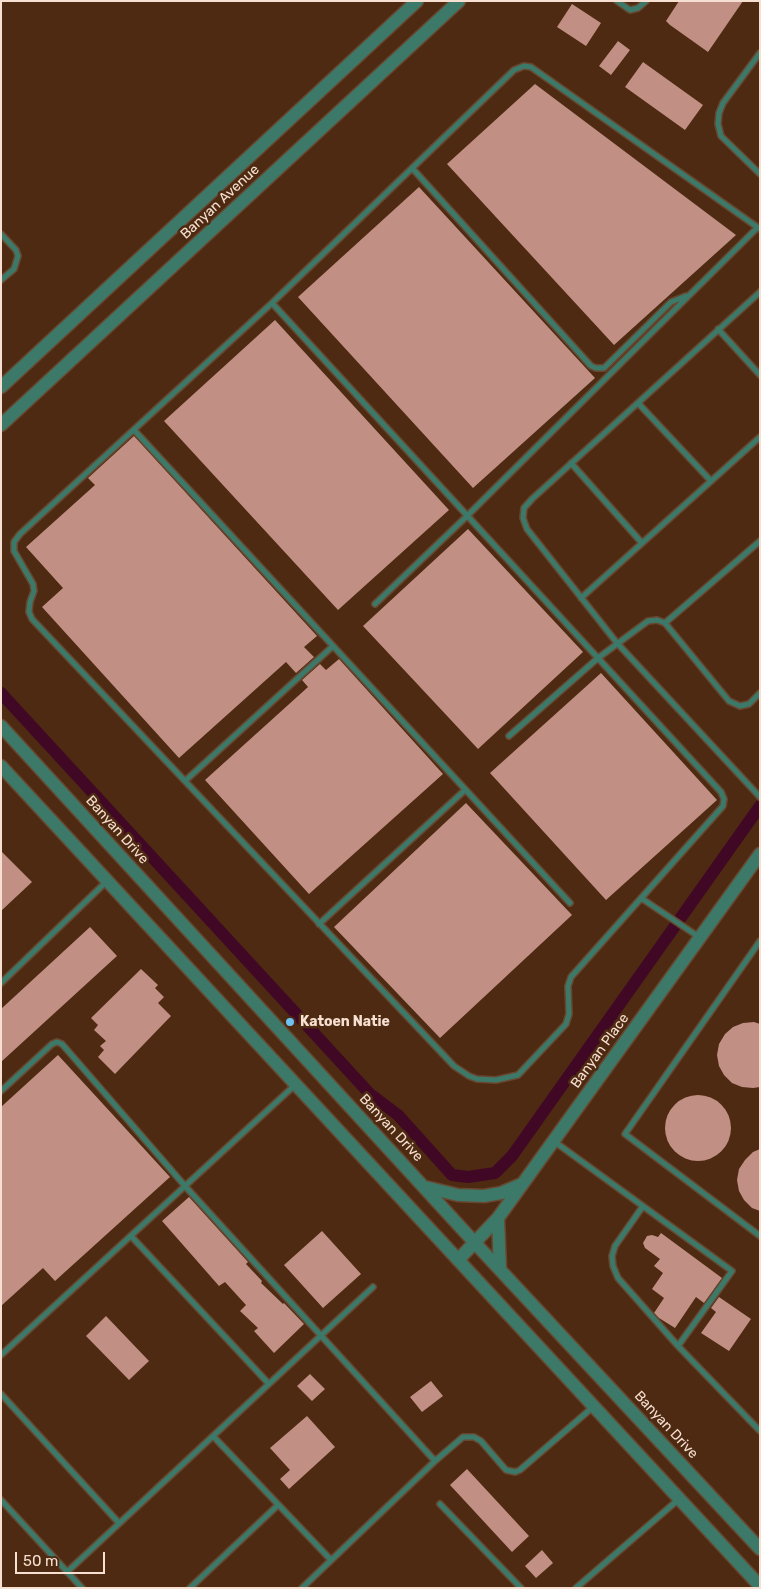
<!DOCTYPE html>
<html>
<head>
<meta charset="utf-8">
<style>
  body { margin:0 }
  #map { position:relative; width:761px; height:1589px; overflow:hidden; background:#4d2a11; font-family:Rubik,sans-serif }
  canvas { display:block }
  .frame { position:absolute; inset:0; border:2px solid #f7e0d1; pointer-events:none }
  .scale { position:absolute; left:15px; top:1552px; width:90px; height:22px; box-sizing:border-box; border:2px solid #f7e0d1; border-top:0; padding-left:6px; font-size:15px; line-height:18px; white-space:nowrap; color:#f7e0d1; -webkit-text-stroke:4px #4d2a11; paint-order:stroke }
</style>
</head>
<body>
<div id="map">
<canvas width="761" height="1589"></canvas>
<div class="frame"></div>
<div class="scale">50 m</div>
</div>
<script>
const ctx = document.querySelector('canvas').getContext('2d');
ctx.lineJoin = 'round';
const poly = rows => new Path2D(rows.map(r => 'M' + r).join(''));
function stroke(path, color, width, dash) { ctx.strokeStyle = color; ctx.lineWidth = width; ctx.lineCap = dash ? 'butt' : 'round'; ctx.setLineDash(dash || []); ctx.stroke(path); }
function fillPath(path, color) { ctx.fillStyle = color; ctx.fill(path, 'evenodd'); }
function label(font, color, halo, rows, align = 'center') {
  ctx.font = font + ' Rubik,sans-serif'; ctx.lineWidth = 5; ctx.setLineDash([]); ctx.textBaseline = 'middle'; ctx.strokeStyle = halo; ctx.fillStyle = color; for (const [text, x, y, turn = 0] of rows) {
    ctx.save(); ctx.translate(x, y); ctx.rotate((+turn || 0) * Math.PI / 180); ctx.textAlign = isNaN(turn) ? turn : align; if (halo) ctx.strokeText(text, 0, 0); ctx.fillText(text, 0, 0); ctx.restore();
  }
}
stroke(poly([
  [1,693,370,1094,398,1115,452,1175,468,1177,495,1173,512,1156,760,806]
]), '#410826', 12);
fillPath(poly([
  [679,1,743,1,708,52,670,25,666,21],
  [572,4,601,23,586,46,557,27],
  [618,41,630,50,611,75,599,66],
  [643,62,703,105,685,130,625,87],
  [535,84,736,235,614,345,447,164],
  [419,187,595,378,473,488,298,297],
  [275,320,449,510,338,610,164,421],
  [134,436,317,636,304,647,314,657,296,673,286,662,179,758,42,607,63,588,26,547,95,485,88,478],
  [468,529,583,652,478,749,363,626],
  [339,659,443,774,309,894,205,780,308,687,302,680,320,664,326,670],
  [601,673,717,800,606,900,490,773],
  [466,803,572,915,440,1038,334,927],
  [1,851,32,882,1,911],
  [90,927,117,956,1,1062,1,1009],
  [141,969,158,985,155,988,164,997,158,1003,171,1016,115,1074,98,1057,104,1050,100,1046,106,1041,94,1030,98,1025,91,1018],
  [754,1022,760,1024,760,1087,753,1088,742,1087,732,1083,724,1075,719,1066,717,1055,719,1044,725,1034,733,1027,743,1023],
  [58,1055,170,1177,55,1281,43,1268,1,1306,1,1107],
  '665 1128a33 33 0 1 1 66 0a33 33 0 1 1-66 0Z',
  [760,1149,760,1211,752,1208,744,1200,739,1191,737,1180,739,1169,745,1160,753,1152],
  [189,1197,248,1262,246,1264,262,1281,261,1283,283,1304,284,1303,304,1324,274,1353,254,1331,258,1328,240,1311,246,1305,225,1282,219,1286,162,1221],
  [322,1231,361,1274,323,1308,284,1265],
  [661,1233,722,1278,704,1303,696,1297,675,1328,659,1318,654,1313,664,1298,652,1289,663,1273,654,1266,660,1259,645,1248,643,1243,647,1236,652,1235,658,1237],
  [719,1297,751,1319,729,1351,701,1333,716,1312,711,1308],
  [106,1316,149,1361,129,1380,86,1336],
  [310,1374,325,1389,312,1401,297,1386],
  [431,1381,443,1396,422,1412,410,1397],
  [307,1416,335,1447,289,1489,280,1479,290,1470,270,1448],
  [467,1469,529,1536,512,1552,450,1485],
  [542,1550,553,1563,536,1578,525,1566]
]), '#c18f83');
const service = poly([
  [617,1,630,10,638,8,646,1],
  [760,53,723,103,719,113,718,124,721,136,760,174],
  [412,168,591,366,596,368,604,368,671,302,686,296],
  [1,234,16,250,18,256,14,269,1,280],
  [760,292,532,499,524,508,523,518,527,529,617,643,760,797],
  [272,303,721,792,724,799,723,806,571,977,568,986,569,1014,566,1024,518,1075,496,1080,477,1079,469,1076,454,1066,32,619,29,612,30,602,34,591,33,584,14,551,14,542,20,534,272,303,514,70,524,66,531,67,760,229],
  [718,329,760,375],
  [638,403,711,481],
  [134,430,570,903],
  [571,463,642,543],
  [581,598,760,437],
  [375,604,467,516,757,228],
  [665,623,760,541],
  [509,736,598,658,648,621,657,620,665,623,729,701,740,706,749,704,760,693],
  [185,781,333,646],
  [641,898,699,937],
  [319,924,465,790],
  [760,941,625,1134,760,1236],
  [1,983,107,881],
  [1,1091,52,1044,57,1042,62,1044,185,1186,435,1461],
  [555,1142,732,1271,678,1346],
  [643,1206,615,1246,612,1256,613,1266,618,1278,678,1346,760,1431],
  [131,1236,269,1384],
  [1,1355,295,1085],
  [1,1394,119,1523],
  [213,1436,331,1560],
  [1,1500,82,1588],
  [440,1504,521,1588],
  [67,1572,373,1287],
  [190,1588,278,1505],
  [302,1588,435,1461,463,1437,474,1437,481,1441,506,1470,515,1472,520,1470,593,1407],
  [576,1588,679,1499]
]);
const tertiary = poly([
  [1,387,417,1],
  [1,425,459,1],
  [1,726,475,1243,760,1549],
  [1,766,760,1586],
  [425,1187,458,1195,484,1196,501,1193,522,1184],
  [498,1218,500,1269],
  [458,1260,498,1218,760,854]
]);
stroke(service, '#684730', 8);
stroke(tertiary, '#684730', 15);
stroke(service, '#3d7969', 5);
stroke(tertiary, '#3d7969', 12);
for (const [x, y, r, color] of [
  [290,1022,5,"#6bc3f2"]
]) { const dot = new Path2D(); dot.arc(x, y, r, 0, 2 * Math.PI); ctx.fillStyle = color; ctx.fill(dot); stroke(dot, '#4d2a11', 2); }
label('14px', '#f7e0d1', '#4d2a11', [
  ["Banyan Avenue",220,202,-43],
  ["Banyan Drive",117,830,48],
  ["Banyan Place",600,1051,-54],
  ["Banyan Drive",391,1128,47],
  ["Banyan Drive",666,1425,47]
]);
label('bold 14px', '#f7e0d1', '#4d2a11', [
  ["Katoen Natie",300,1022]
], 'left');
</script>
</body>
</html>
